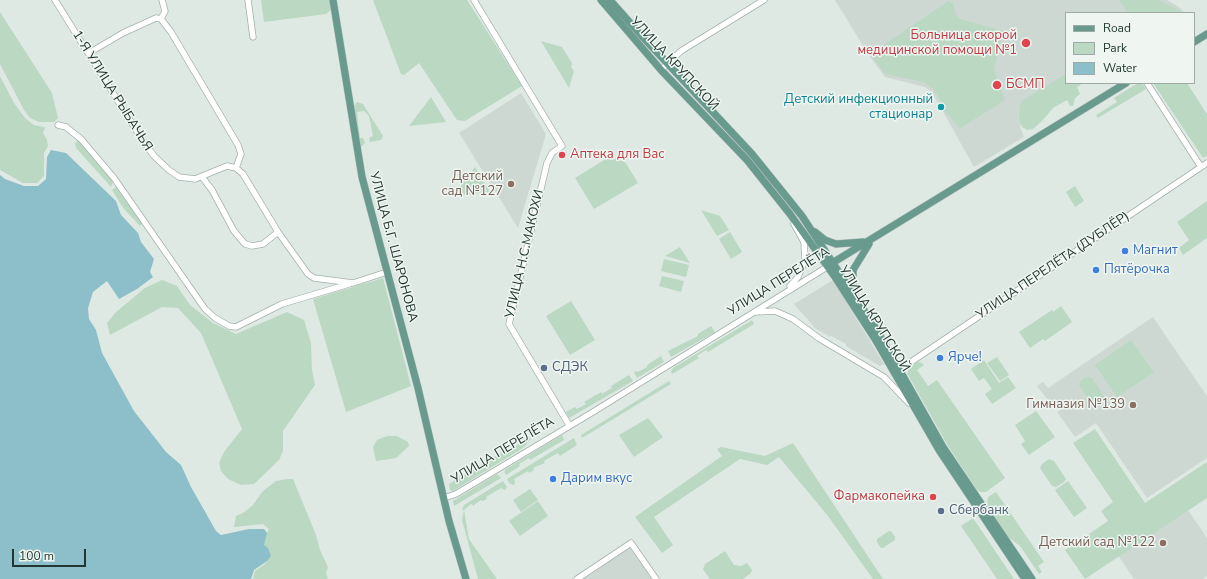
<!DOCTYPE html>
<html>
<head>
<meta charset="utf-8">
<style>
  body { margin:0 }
  #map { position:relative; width:1207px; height:579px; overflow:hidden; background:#dfe9e4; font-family:"Nunito Sans",sans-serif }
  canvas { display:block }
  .legend { position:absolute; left:1065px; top:12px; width:130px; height:72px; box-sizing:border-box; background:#eff6f2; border:1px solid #9daaa5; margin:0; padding:5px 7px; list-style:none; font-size:12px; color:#223731 }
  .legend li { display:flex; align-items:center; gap:8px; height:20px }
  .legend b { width:20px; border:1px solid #9daaa5 }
  .scale { position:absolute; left:12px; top:549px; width:74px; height:18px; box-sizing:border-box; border:2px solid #223731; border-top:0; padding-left:5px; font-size:12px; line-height:14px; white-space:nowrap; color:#223731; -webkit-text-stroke:3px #eff6f2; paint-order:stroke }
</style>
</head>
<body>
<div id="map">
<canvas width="1207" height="579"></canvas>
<ul class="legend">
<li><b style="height:5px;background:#689a8d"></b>Road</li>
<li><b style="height:11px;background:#bad8c2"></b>Park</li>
<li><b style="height:11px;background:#8cbfc9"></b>Water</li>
</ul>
<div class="scale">100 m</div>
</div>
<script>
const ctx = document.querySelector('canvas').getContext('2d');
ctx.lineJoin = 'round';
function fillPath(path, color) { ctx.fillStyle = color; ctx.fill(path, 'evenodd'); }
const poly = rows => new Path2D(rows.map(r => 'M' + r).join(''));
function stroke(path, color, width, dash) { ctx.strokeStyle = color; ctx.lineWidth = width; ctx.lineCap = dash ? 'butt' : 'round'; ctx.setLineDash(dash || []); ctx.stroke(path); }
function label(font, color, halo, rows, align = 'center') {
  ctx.font = font + ' "Nunito Sans",sans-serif'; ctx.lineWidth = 3; ctx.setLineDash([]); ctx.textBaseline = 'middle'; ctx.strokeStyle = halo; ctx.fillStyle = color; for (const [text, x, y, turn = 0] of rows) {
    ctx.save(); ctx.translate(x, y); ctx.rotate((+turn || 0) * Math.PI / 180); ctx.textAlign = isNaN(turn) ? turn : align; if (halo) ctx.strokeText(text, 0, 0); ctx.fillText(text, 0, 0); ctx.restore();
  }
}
fillPath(poly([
  [835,0,1167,0,1179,7,1185,13,1066,13,1066,83,1023,120,1020,126,1024,137,974,167,932,92,925,87,885,77,868,54],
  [521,93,546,134,518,228,459,133],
  [833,280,884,364,880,366,846,346,846,344,831,336,830,337,815,328,794,304],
  [1153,317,1207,396,1207,458,1147,498,1096,423,1075,437,1057,412,1062,409,1057,402,1052,405,1037,386,1043,382,1048,388],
  [1182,501,1207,538,1207,576,1203,579,1134,579,1113,548],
  [629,547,652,579,580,579,627,548]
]), '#cdd8d3');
fillPath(poly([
  [261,0,330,0,331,10,326,14,264,22],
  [373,0,467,0,522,86,465,121,457,120,419,63,404,75,401,74],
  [1119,0,1158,0,1184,13,1128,13],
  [949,1,953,4,956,15,960,19,1003,31,994,70,1005,100,960,128,943,109,940,99,934,90,924,82,885,74,870,54],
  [0,12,52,93,58,118,54,122,39,122,30,118,24,110,0,64],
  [541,41,562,47,572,63,571,67,574,71,569,88],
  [1066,74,1066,83,1083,83,1077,87,1080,94,1075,98,1073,106,1070,106,1067,100,1053,108,1042,121,1033,129,1027,130,1022,127,1019,118,1020,105,1023,100],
  [0,76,14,103,25,118,34,125,45,127,43,133,47,140,48,146,44,153,44,176,37,183,23,183,0,170],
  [1138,83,1142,83,1146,89,1098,118,1096,115,1117,102,1114,98],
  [1153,83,1187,83,1207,114,1207,156,1203,158],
  [431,97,446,122,409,126],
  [357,102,363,104,383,136,381,140,370,142,369,138,373,136,369,116,364,111,357,112,360,138,363,138,365,143,362,146,360,146,355,116,354,106],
  [78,140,90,151,113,181,111,187,76,148,75,144],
  [609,157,625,162,638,183,594,209,575,178],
  [475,167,490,192,453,196],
  [1075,186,1084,201,1075,207,1066,192],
  [116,187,143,223,140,226,123,208,112,190],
  [1207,201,1207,238,1183,255,1179,248,1189,240,1177,222],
  [701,210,720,216,729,230,717,236],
  [730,232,742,252,731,259,719,239],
  [680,247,690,263,665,256],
  [664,259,689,265,686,277,661,271],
  [662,276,684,281,681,292,659,286],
  [383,278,411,386,346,412,313,299],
  [162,280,177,286,190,305,213,323,236,334,287,312,304,320,311,343,312,370,315,385,283,431,283,451,279,460,254,484,241,485,228,479,221,471,219,463,224,452,242,429,201,333,178,308,162,307,110,335,107,323,116,312,145,288],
  [571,301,595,340,570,355,546,316],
  [1061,306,1072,322,1045,341,1043,339,1030,348,1019,332,1052,310,1053,312],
  [752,320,754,324,708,352,706,350,697,356,699,358,672,374,671,372,673,368],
  [711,326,715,332,671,357,668,351,698,336,698,334],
  [1131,340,1154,372,1117,397,1095,365],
  [661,356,664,362,637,378,634,372,637,371,638,372,647,367,647,365],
  [997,357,1009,375,1000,381,987,363],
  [984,360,999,383,1008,377,1016,388,992,404,985,394,992,389,984,378,979,381,971,369],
  [918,362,922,363,924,365,917,370,928,386,937,380,1005,478,986,492,981,492,977,490,948,446,907,373,910,367],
  [629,375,633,381,569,418,566,412,575,407,577,409,586,404,584,402,601,392,602,394,612,388,611,386],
  [1086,377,1092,378,1105,398,1103,401,1096,406,1092,404,1079,385,1080,382],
  [669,381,671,384,582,438,581,435],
  [1036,411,1055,437,1029,455,1021,444,1025,441,1015,425],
  [648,418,663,437,634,457,619,435],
  [1095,429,1145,503,1207,462,1207,498,1085,579,1065,550,1108,521,1101,511,1113,502,1073,443],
  [562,435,564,440,530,460,529,458,519,464,520,466,506,475,504,472,506,469],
  [387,436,397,436,408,442,409,446,396,458,376,461,373,447,377,440],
  [528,436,531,439,523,448,453,491,450,490,449,484,512,446,513,448,522,442,521,440],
  [574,438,577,445,560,456,558,453,544,461,545,463,533,468,534,470,529,473,528,471,514,479,515,482,514,485,510,484,507,479],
  [793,443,883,579,873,579,828,516,779,457,767,465,740,459,654,517,673,545,662,553,635,517,722,456,717,449,721,447,765,456],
  [1049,459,1054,461,1066,479,1064,482,1056,487,1052,486,1040,468,1042,464],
  [497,474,501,478,454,506,453,501],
  [288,479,293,479,316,535,320,550,328,567,326,573,328,579,253,579,255,571,265,564,268,559,263,541,269,529,263,524,234,527,236,516,243,513,252,506,263,491,276,481],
  [503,481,507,487,505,490,501,488,486,497,487,499,483,501,481,500,475,504,474,506,471,504,464,510,469,539,497,579,478,579,462,520,464,510,462,510,464,505],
  [1068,481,1087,508,1074,517,1055,490],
  [530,489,538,500,521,512,513,500],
  [996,492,1044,562,1038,566,1042,572,1039,574,1020,546,1008,537,987,505,988,497],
  [538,501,548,516,520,536,509,521],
  [973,518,1014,579,997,579,961,526],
  [889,531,891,531,895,537,895,540,883,548,881,548,877,542,877,539],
  [725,551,734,565,741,566,747,563,752,570,751,573,743,579,710,579,703,569,705,564]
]), '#bad8c2');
fillPath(poly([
  [51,150,66,153,116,201,121,215,138,233,141,242,154,259,150,272,153,277,137,289,119,299,107,281,93,292,88,308,89,319,96,330,102,353,134,411,166,452,181,465,191,487,216,531,221,535,249,529,264,529,267,533,264,545,268,548,271,556,267,561,254,570,251,579,0,579,0,175,5,179,24,186,38,186,46,179,47,157]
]), '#8cbfc9');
const minor = poly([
  [55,0,143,141,154,156,169,170,179,177,195,179,227,166,236,168,243,174,278,232,308,274,314,278,353,283,387,272],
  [162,0,165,11,161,19,171,32,238,145,241,154,236,168],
  [248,0,253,37],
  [474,0,562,146,552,153,547,163,509,324,569,425],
  [89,53,123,33,156,18,161,19],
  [661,70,681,51,764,0],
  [1147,83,1201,167],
  [58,125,66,127,81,139,114,178,205,309,215,318,229,326,236,327,282,304,349,284],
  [202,177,212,190,234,231,245,244,252,246,263,244,278,232],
  [790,286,798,277,805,260,804,242,794,224],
  [756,312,775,311,793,319,820,339,884,377,909,403],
  [899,370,1207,163],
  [444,498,456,494,593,412,827,267],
  [577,579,631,543,656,579]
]);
const major = poly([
  [333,0,362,177,418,388,449,521,466,579],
  [601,0,661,70,747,160,790,214,835,277,875,339,939,450,1025,579],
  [610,0,640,34,752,154,802,216,877,330,943,447,1032,579],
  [1194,42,1207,34],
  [815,232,825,240,836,244,863,242],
  [829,265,1126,83],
  [855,292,853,284,853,270,869,244]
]);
stroke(minor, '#a3b0ab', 7);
stroke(major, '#bdc3c1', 8);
stroke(minor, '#fff', 5.5);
stroke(major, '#689a8d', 7);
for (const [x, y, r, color] of [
  [1026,43,5,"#e0444e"],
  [997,85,5,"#e0444e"],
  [941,107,4,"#0f9aa8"],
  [562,155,4,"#e0444e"],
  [511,184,4,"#8d6e63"],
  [1125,251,4,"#3f7fe0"],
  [1096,270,4,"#3f7fe0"],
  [940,358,4,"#3f7fe0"],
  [544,368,4,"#5c6f8a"],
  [1133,405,4,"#8d6e63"],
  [553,479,4,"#3f7fe0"],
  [933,497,4,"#e0444e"],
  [941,511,4,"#5c6f8a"],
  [1163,543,4,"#8d6e63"]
]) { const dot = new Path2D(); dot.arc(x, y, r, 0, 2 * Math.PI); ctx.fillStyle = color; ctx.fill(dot); stroke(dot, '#eff6f2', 1.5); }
label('13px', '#be3a42', '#eff6f2', [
  ["Больница скорой",1017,36],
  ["медицинской помощи №1",1017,51],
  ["БСМП",1006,85,"left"],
  ["Аптека для Вас",570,155,"left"],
  ["Фармакопейка",925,497]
], 'right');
label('13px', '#223731', '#eff6f2', [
  ["УЛИЦА КРУПСКОЙ",674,64,47],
  ["1-Я УЛИЦА РЫБАЧЬЯ",112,91,58],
  ["УЛИЦА Б.Г. ШАРОНОВА",393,247,75],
  ["УЛИЦА Н.С.МАКОХИ",525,254,-77],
  ["УЛИЦА ПЕРЕЛЁТА (ДУБЛЁР)",1053,266,-34],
  ["УЛИЦА ПЕРЕЛЁТА",779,282,-32],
  ["УЛИЦА КРУПСКОЙ",874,319,58],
  ["УЛИЦА ПЕРЕЛЁТА",503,451,-31]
]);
label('13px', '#0d838f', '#eff6f2', [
  ["Детский инфекционный",933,100],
  ["стационар",933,115]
], 'right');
label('13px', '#785e54', '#eff6f2', [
  ["Детский",503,177],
  ["сад №127",503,192],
  ["Гимназия №139",1125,405],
  ["Детский сад №122",1155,543]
], 'right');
label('13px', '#366cbe', '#eff6f2', [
  ["Магнит",1133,251],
  ["Пятёрочка",1104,270],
  ["Ярче!",948,358],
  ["Дарим вкус",561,479]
], 'left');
label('13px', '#4e5e75', '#eff6f2', [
  ["СДЭК",552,368],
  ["Сбербанк",949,511]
], 'left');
</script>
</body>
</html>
